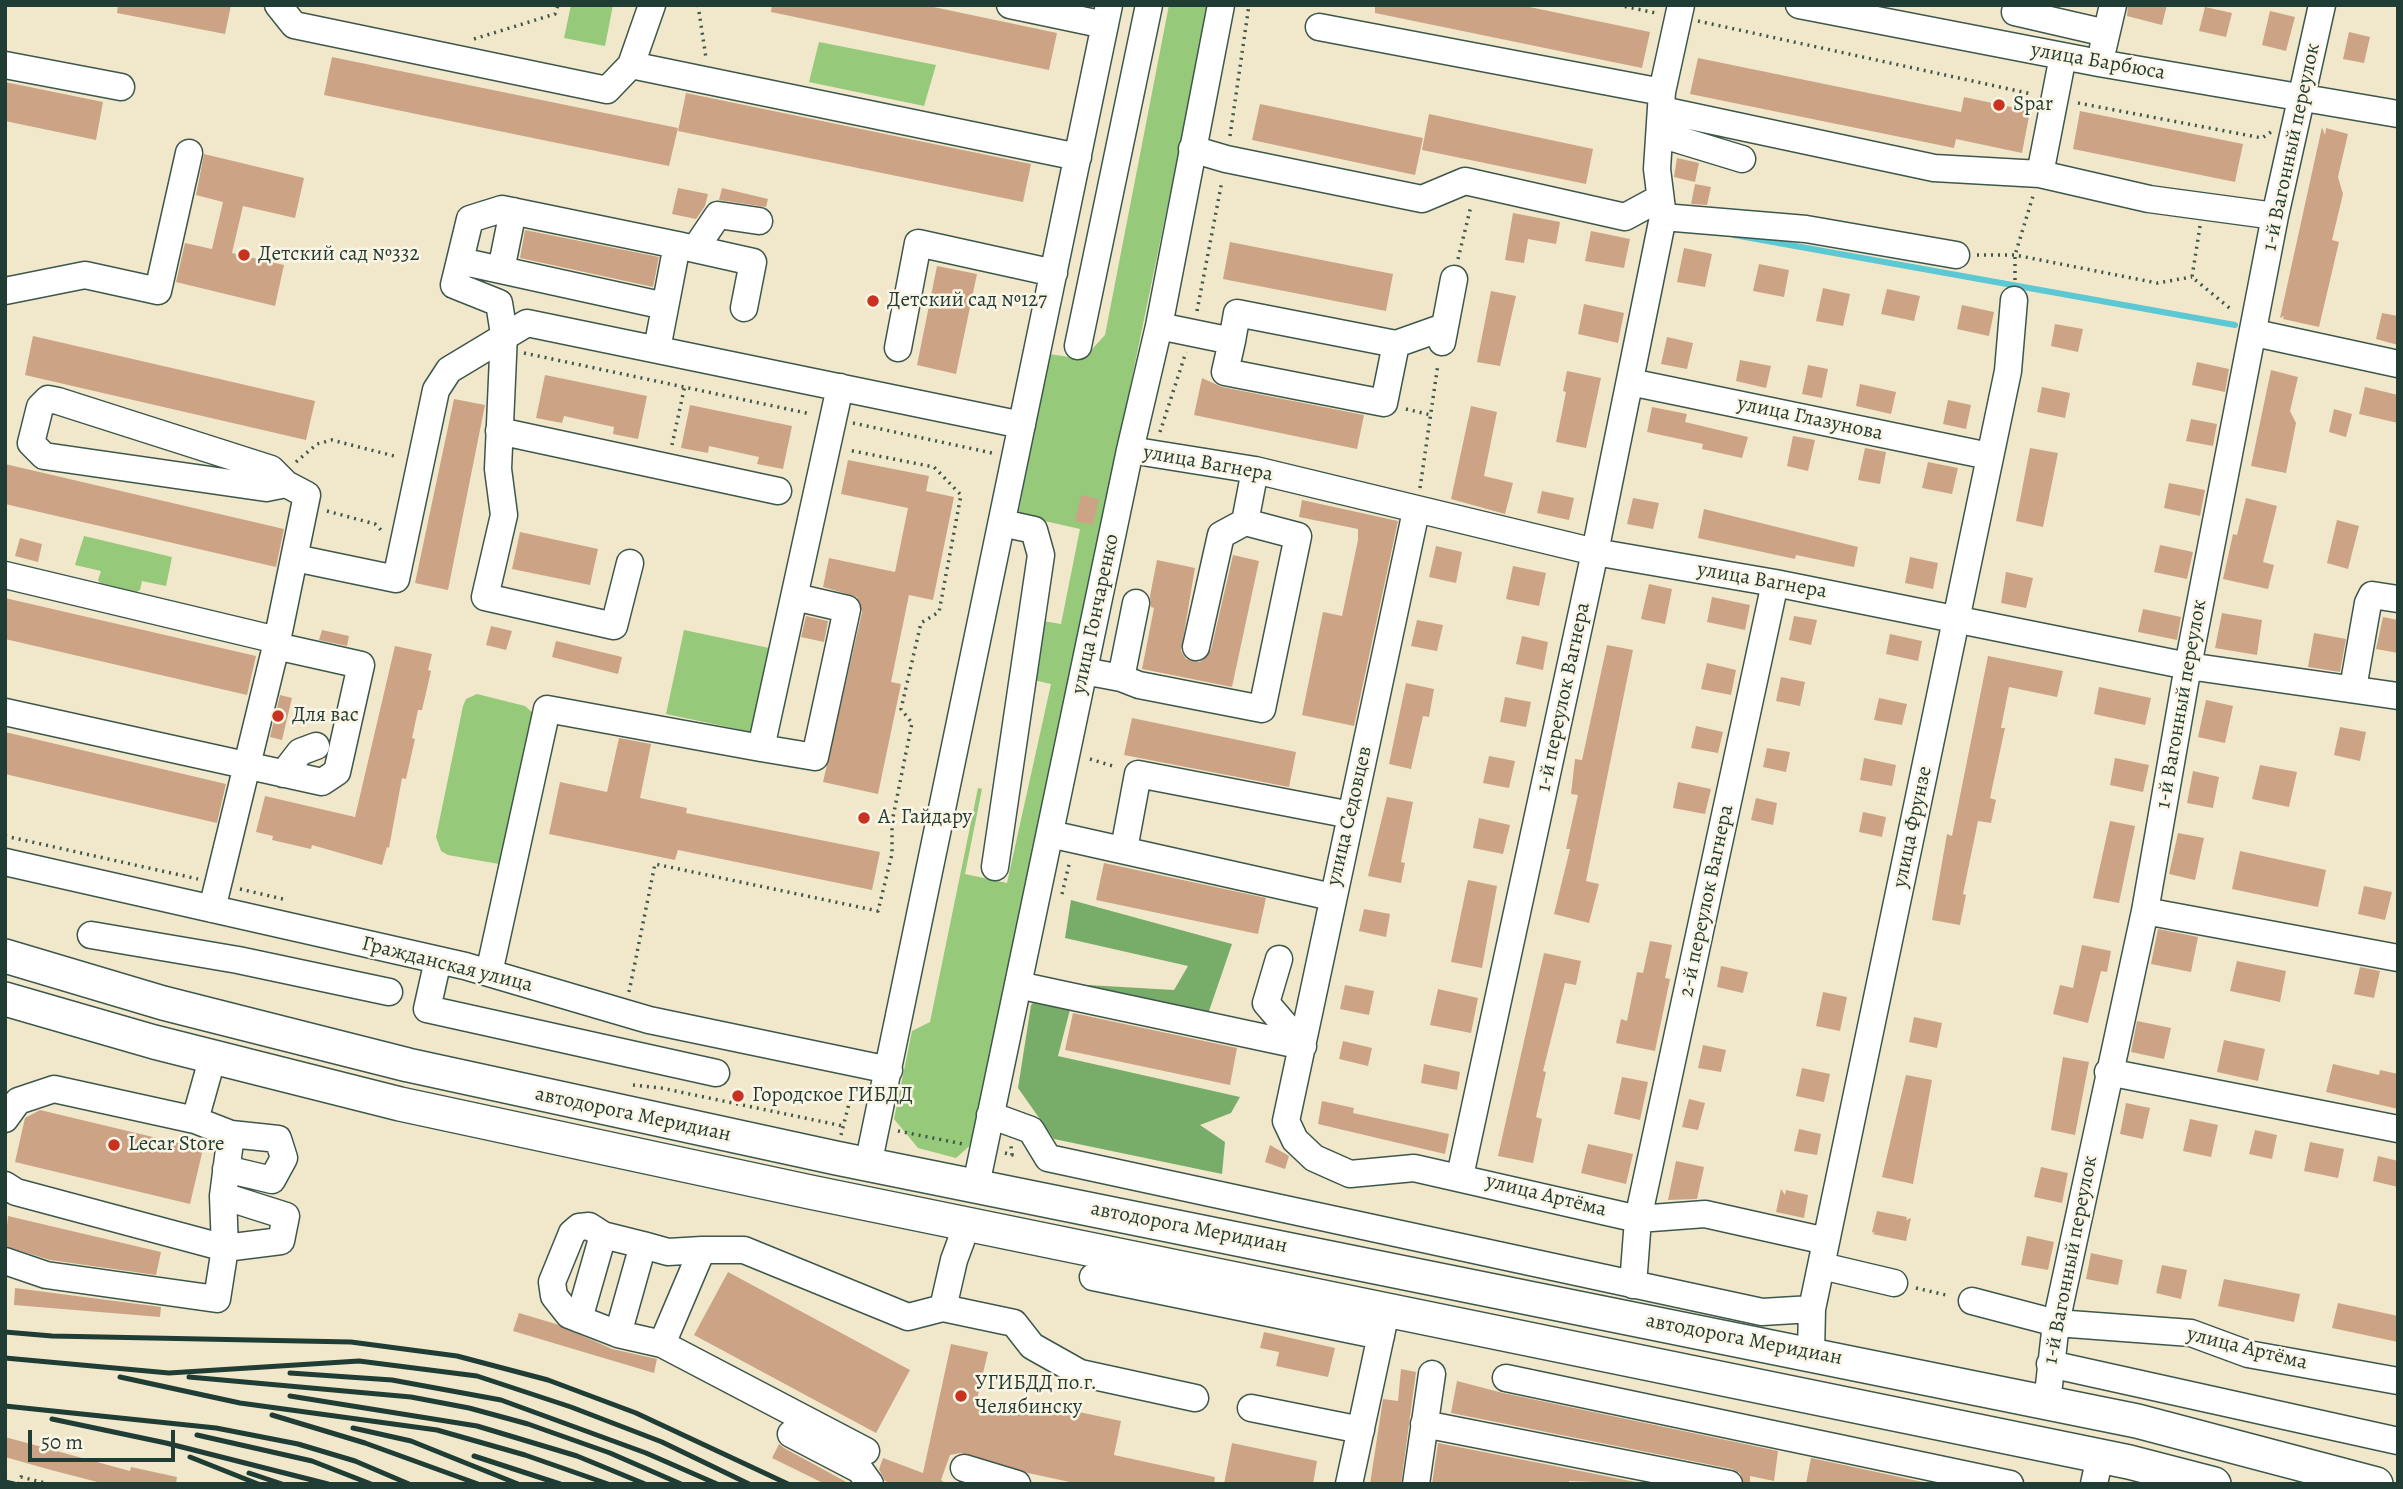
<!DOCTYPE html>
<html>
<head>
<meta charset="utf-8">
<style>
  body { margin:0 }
  #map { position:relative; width:2403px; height:1489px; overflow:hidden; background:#f1e8cc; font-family:Alegreya,serif }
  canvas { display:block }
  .frame { position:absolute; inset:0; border:7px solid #1f3d34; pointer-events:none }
  .scale { position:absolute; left:28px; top:1430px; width:147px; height:32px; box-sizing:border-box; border:4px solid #1f3d34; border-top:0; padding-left:9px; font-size:21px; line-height:24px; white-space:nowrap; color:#1f3d34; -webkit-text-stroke:5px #fcf5e5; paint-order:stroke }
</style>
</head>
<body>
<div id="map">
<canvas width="2403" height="1489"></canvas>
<div class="frame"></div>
<div class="scale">50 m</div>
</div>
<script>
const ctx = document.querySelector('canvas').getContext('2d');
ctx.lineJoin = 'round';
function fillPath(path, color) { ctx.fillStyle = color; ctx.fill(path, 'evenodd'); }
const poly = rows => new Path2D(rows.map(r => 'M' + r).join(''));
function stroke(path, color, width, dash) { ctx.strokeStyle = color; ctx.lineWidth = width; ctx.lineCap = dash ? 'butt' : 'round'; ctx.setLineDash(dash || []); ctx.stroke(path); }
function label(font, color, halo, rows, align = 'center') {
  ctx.font = font + ' Alegreya,serif'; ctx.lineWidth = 5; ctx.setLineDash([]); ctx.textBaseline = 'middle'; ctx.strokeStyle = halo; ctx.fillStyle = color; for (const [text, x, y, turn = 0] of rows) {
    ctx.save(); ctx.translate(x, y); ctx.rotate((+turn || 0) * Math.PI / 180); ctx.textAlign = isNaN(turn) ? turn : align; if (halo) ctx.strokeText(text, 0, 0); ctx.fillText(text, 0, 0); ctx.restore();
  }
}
fillPath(poly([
  [571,5,613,5,605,46,564,38],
  [1169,5,1209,5,974,1142,956,1158,918,1148,894,1119,912,1031,930,1022,978,788,982,789,965,874,1007,883,1051,684,1025,678,1037,620,1061,624,1080,529,1018,515,1049,354,1083,359,1105,335],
  [819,42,936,65,924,106,809,82],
  [84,536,172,557,166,586,142,581,140,590,133,594,102,586,98,580,101,571,75,565],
  [684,630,769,648,751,732,666,714],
  [477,694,525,706,535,715,506,859,499,864,448,855,441,851,436,837,463,706,466,699]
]), '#96c979');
fillPath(poly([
  [1071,900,1232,944,1207,1017,1072,1002,1058,1056,1240,1097,1231,1113,1200,1125,1225,1142,1222,1174,1054,1139,1018,1088,1031,1005,1053,983,1174,990,1188,966,1065,938]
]), '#78ad69');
stroke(poly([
  [1734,235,2235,325]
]), '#5cc8d3', 6);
fillPath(poly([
  [118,5,231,5,225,34,117,13],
  [772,5,924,5,1057,33,1049,70,771,12],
  [1375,5,1520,5,1650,32,1642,68,1375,13],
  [2128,5,2167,5,2162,25,2127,16],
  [2205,7,2232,13,2226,37,2199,31],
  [2270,11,2295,17,2286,51,2262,45],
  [2349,32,2370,37,2364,63,2343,59],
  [332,57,678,128,669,166,324,95],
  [1698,58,1961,112,1964,97,2030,111,2022,153,1956,139,1954,148,1690,94],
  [5,82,103,102,96,140,5,121],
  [686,93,1031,164,1023,202,678,131],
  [1260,104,1423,138,1415,175,1252,140],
  [2080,111,2243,144,2235,182,2073,149],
  [1429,114,1593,149,1586,184,1422,150],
  [2322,127,2325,135,2326,128,2348,134,2338,177,2343,194,2332,240,2339,242,2319,327,2283,319,2284,316,2280,318],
  [204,154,304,178,295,218,243,206,232,253,284,265,275,306,176,282,185,243,212,249,223,202,196,195],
  [1677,158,1699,163,1695,182,1674,177],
  [1695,184,1711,187,1707,205,1691,204],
  [678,188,708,194,705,206,696,219,672,214],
  [722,188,768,199,766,207,719,200],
  [1513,213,1560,222,1556,244,1528,239,1524,263,1505,260],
  [525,230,659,257,653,287,520,258],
  [1591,231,1630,239,1624,268,1585,261],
  [1230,242,1393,274,1386,311,1223,279],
  [1684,248,1712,254,1705,287,1677,282],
  [1759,264,1789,270,1784,297,1753,291],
  [937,266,977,274,956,374,917,365],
  [1823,288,1850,294,1843,326,1816,321],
  [1887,289,1920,296,1914,321,1881,314],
  [1491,291,1516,296,1500,366,1477,362],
  [1584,304,1624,313,1618,343,1578,334],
  [1962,305,1994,312,1989,336,1957,329],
  [2382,313,2398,316,2398,345,2376,339],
  [2055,324,2083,329,2078,352,2051,346],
  [33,336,315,401,306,440,25,375],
  [1667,337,1693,343,1687,369,1661,364],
  [1740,360,1771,366,1766,388,1736,381],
  [2197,362,2229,369,2225,392,2192,385],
  [1808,365,1828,369,1822,398,1802,394],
  [2271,370,2298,377,2290,411,2296,423,2286,473,2251,466],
  [1567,371,1601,378,1586,448,1556,442,1566,392,1563,391],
  [545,375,647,396,638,439,613,434,614,427,564,416,562,423,536,418],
  [1202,378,1222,387,1364,415,1357,449,1194,415],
  [1860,384,1896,392,1891,414,1856,406],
  [2042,387,2070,393,2065,418,2037,412],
  [2365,387,2398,395,2398,423,2359,414],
  [454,399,485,405,448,590,415,583],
  [1948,400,1971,405,1966,429,1943,424],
  [690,405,792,426,783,469,757,464,759,457,709,446,708,453,681,448],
  [1471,406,1497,412,1484,476,1513,483,1505,514,1451,499],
  [1652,407,1687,414,1685,422,1748,437,1742,458,1702,449,1703,444,1647,432],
  [2334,409,2352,414,2346,437,2329,432],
  [2191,419,2217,424,2213,446,2186,441],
  [1793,436,1815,440,1808,471,1787,466],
  [1865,448,1886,452,1880,484,1858,480],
  [2030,448,2058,453,2043,527,2016,521],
  [848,460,929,476,926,491,954,497,933,600,909,595,891,682,901,684,878,794,823,782,862,612,857,597,823,587,829,558,895,572,908,508,841,494],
  [1928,462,1958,468,1952,494,1922,488],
  [5,464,284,529,276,567,5,504],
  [2169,483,2205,490,2200,516,2164,508],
  [1542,491,1574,498,1569,520,1537,513],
  [1081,495,1099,499,1093,525,1075,521],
  [1633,498,1659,503,1653,529,1627,524],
  [2246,498,2277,506,2263,562,2274,565,2268,589,2223,579,2233,534,2237,535],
  [1302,500,1398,521,1354,726,1302,715,1323,612,1342,616,1358,540,1358,529,1299,517],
  [1704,509,1858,547,1854,567,1796,555,1795,559,1698,538],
  [2337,520,2359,526,2348,569,2327,563],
  [520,532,598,549,590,585,512,569],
  [20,538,42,544,38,562,15,556],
  [2160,545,2193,552,2187,579,2154,572],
  [1436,546,1462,552,1456,583,1429,577],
  [1233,555,1259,561,1232,687,1142,669,1154,608,1151,607,1150,596,1157,560,1195,568,1181,651,1186,659,1200,662,1211,650],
  [1910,557,1938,563,1933,589,1905,583],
  [1513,566,1546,573,1539,606,1506,599],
  [2006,572,2033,578,2026,608,2001,603],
  [1649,584,1672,589,1665,624,1641,619],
  [1712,597,1750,605,1745,630,1707,622],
  [5,598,256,656,247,695,5,639],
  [2143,609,2181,617,2177,640,2138,632],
  [2222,613,2262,620,2257,655,2215,648],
  [806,616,828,621,824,642,801,637],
  [1794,616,1817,620,1811,645,1789,640],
  [2383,617,2398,620,2398,653,2376,649],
  [1417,620,1443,625,1437,651,1411,646],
  [491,626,512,631,506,650,486,645],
  [322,630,349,636,347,646,319,640],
  [2314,633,2346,639,2340,672,2308,667],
  [1890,634,1922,641,1918,661,1886,654],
  [1522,636,1548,642,1543,670,1516,664],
  [556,641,622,657,618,674,552,657],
  [1607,645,1633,650,1586,881,1599,884,1589,923,1554,914,1570,849,1566,849,1578,795,1571,794,1575,759,1582,760],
  [395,646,432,654,428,670,431,671,422,710,418,710,412,738,415,739,406,779,402,778,389,848,387,847,382,865,312,845,311,849,272,840,273,836,256,832,265,796,355,817],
  [1988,656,2063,671,2057,697,2009,687,2001,728,2005,728,1990,798,1996,800,1991,823,1978,821,1963,894,1966,895,1960,925,1932,920,1947,834,1952,836],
  [1707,663,1736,670,1731,695,1701,689],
  [1781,677,1805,682,1800,706,1776,701],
  [1406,683,1434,689,1429,717,1423,716,1411,769,1389,764],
  [2099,687,2151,698,2145,725,2094,714],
  [280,695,292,698,282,740,270,737],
  [1505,697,1531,702,1526,727,1500,722],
  [1879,698,1907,704,1902,725,1874,720],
  [2206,700,2233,706,2225,743,2198,737],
  [1132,718,1296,752,1289,787,1124,755],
  [1696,726,1723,732,1718,753,1691,748],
  [2340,727,2366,732,2360,761,2334,755],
  [5,732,226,784,217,823,5,774],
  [619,738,651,744,640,798,687,808,686,813,880,852,872,890,678,850,675,860,549,834,560,782,607,792],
  [1767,748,1790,752,1786,772,1763,767],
  [1489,756,1515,761,1509,788,1483,783],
  [1864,758,1896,765,1892,786,1860,780],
  [2115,758,2149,765,2143,792,2110,785],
  [2260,765,2297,772,2289,807,2252,799],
  [2193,771,2219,777,2213,808,2187,803],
  [1678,782,1711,789,1705,814,1673,808],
  [1387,797,1413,802,1401,862,1405,863,1401,883,1368,876],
  [1756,798,1777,803,1773,825,1751,820],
  [1863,812,1886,817,1882,837,1859,832],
  [1479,818,1510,825,1503,854,1473,848],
  [2110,821,2135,826,2119,903,2093,898],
  [2178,833,2204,838,2195,880,2169,874],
  [2240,851,2326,870,2318,907,2232,889],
  [1104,863,1266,898,1258,934,1096,900],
  [1468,880,1497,886,1482,968,1451,962],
  [2364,886,2392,892,2385,920,2358,914],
  [1364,909,1390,914,1386,937,1359,931],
  [2158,929,2198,937,2191,972,2151,964],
  [1650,941,1672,945,1665,978,1670,979,1655,1051,1616,1043,1621,1019,1627,1021,1637,972,1643,973],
  [2082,945,2111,951,2107,972,2101,971,2088,1023,2053,1014,2060,985,2073,988],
  [1544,953,1581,961,1576,985,1565,983,1543,1071,1546,1072,1536,1117,1542,1119,1533,1163,1498,1156],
  [2237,961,2286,971,2280,1002,2230,991],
  [1721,966,1748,972,1743,993,1717,987],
  [2360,967,2380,971,2374,998,2354,994],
  [1345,985,1374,991,1369,1015,1340,1009],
  [1438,989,1478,998,1471,1033,1430,1025],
  [1823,992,1847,997,1840,1031,1816,1026],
  [1073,1013,1237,1048,1230,1085,1065,1050],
  [1914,1017,1942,1023,1937,1048,1909,1042],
  [2137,1021,2171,1028,2164,1059,2131,1052],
  [2224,1040,2265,1049,2258,1081,2217,1072],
  [1343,1041,1372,1048,1368,1066,1339,1059],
  [1703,1045,1726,1050,1721,1072,1698,1068],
  [2063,1057,2089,1062,2075,1135,2051,1130],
  [1424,1064,1460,1072,1457,1090,1421,1083],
  [2333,1064,2379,1075,2380,1070,2398,1074,2398,1109,2326,1092],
  [1802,1068,1830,1074,1824,1102,1796,1096],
  [1906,1075,1932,1080,1913,1184,1882,1177],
  [1622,1077,1648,1082,1640,1120,1614,1114],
  [1689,1099,1705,1103,1698,1130,1682,1127],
  [1322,1101,1354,1108,1353,1113,1449,1134,1445,1154,1318,1124],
  [2126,1103,2150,1108,2143,1139,2120,1134],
  [40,1110,203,1149,190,1204,15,1162,25,1118],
  [2190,1119,2218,1125,2211,1157,2183,1151],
  [1799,1129,1821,1134,1817,1155,1794,1151],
  [2255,1130,2277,1135,2272,1159,2249,1154],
  [2310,1142,2344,1149,2338,1178,2304,1171],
  [1588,1144,1633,1154,1626,1184,1581,1173],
  [1270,1145,1289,1156,1285,1169,1265,1162],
  [2378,1156,2398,1161,2398,1187,2373,1181],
  [1676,1161,1704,1167,1697,1199,1668,1200],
  [2041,1167,2068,1173,2062,1203,2034,1197],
  [1781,1189,1785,1195,1786,1190,1808,1195,1804,1218,1776,1212],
  [1877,1211,1907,1217,1906,1220,1911,1218,1906,1241,1872,1234,1875,1233,1872,1232],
  [8,1216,161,1252,156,1275,50,1260,5,1246],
  [2027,1236,2054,1242,2048,1270,2021,1265],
  [2091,1253,2123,1260,2118,1285,2086,1279],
  [2162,1265,2187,1270,2181,1299,2156,1293],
  [728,1272,910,1370,876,1433,694,1335],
  [2224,1279,2300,1294,2294,1322,2218,1306],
  [15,1288,161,1307,160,1317,14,1305],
  [2338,1303,2398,1316,2398,1342,2332,1328],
  [519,1313,556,1324,612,1349,657,1359,654,1373,513,1331],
  [1264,1332,1335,1348,1328,1377,1276,1366,1279,1352,1260,1348],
  [951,1344,988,1352,977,1399,1035,1412,1037,1403,1121,1421,1114,1455,1215,1477,1214,1484,1079,1484,1028,1473,961,1453,950,1455,941,1480,946,1484,893,1484,885,1481,879,1469,883,1458,923,1473],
  [1401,1369,1416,1372,1401,1484,1370,1484,1383,1399,1398,1401],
  [1457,1381,1503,1393,1778,1451,1774,1481,1750,1476,1750,1484,1744,1484,1740,1473,1732,1469,1451,1413],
  [5,1437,130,1471,131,1467,177,1477,176,1484,105,1484,51,1470,5,1457],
  [1232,1443,1317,1461,1313,1484,1224,1484],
  [1438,1443,1646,1484,1569,1481,1569,1484,1432,1484],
  [779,1444,784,1448,850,1484,825,1484,772,1458],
  [1811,1458,1923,1482,1923,1484,1806,1484]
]), '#cca485');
const minor = poly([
  [278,5,294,25,607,90,631,65,652,5],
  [1010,5,1105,25],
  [1799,5,2099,63,2398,114],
  [2015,12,2106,33],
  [1319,27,1662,92],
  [2103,48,2113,5],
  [5,65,121,87],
  [631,65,1078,157],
  [1662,110,1934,168,2040,174,2149,199,2275,216],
  [1660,134,1742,159],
  [1192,149,1226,159,1422,199,1465,181,1625,217,1660,198],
  [2040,174,2063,56],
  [1663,217,1806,229,1956,255],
  [677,245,753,262,744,308],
  [695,249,718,215,759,221],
  [460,261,665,306],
  [501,270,513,211],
  [5,291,85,275,158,291,189,153],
  [1159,326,1232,341,1237,313,1396,344,1384,403,1225,372,1232,341],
  [2255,333,2398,364],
  [1442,342,1454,279],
  [1396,344,1444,327],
  [1078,346,1149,5],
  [898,348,918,243,1054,273],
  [1630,382,1989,456],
  [499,431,778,491],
  [1130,450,1255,470,1595,552,1775,583,2188,666,2398,696],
  [1416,511,1286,1121,1295,1140,1314,1158,1350,1174,1414,1168,1638,1219,1705,1214,1826,1241],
  [295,558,396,579,436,390,449,370,527,323,1022,425],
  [630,563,614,626,485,597,504,515,498,469,504,334,499,303,454,285,470,219,502,209,677,245,657,349],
  [5,575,277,640],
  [1196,647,1221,535,1245,522],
  [1084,671,1121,678,1139,685,1262,709,1298,536,1245,522,1255,470],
  [1121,678,1136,603],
  [2353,688,2368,603,2372,595,2398,599],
  [5,712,322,782,337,772,361,665,276,646],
  [761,748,815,757,847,609,795,597],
  [283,774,300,752,316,746],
  [1050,834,1332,897],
  [1124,849,1138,774,1351,815],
  [5,862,465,966,649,1020,889,1070],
  [995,867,1041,555,1034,530,1002,523],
  [212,909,276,646,307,495,286,484,271,469,58,401,48,399,40,407,31,443,44,456,266,488,286,484],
  [2145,911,2398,958],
  [91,935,238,960,389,992],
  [1279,959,1266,1003,1303,1046],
  [438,960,427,1009,716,1073],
  [489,973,547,709,761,748,840,387],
  [1018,985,1303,1046],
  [2108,1072,2398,1129],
  [990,1115,1031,1130,1048,1158,1762,1312,1812,1309],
  [5,1119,18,1101,54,1089,195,1120],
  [868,1165,1109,5],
  [226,1169,272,1180,284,1158,278,1139,231,1134],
  [1460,1176,1595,552,1663,217,1657,169,1662,92,1681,5],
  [5,1185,16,1192,225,1248,281,1241,286,1216,223,1196],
  [976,1185,1130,450,1159,326,1221,5],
  [702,1250,662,1344,618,1334,643,1245,668,1252,702,1250,744,1250,908,1317,943,1308,1014,1323,1032,1346,1080,1373,1195,1398],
  [5,1261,46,1275,217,1299,225,1248,223,1196,231,1134,195,1120,213,1056],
  [1822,1266,1894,1283],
  [1093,1277,1381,1336],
  [1633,1285,1638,1219,1775,583],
  [1972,1301,2056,1323,2191,1333,2248,1354,2398,1381],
  [943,1308,954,1260,968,1222],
  [579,1319,603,1235],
  [618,1334,569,1315,554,1296,552,1282,572,1233,579,1227,589,1226,603,1235,643,1245],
  [662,1344,866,1451],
  [1811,1353,1812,1309,2008,371,2014,300],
  [2050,1364,2398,1441],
  [1506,1378,2010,1484],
  [2047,1403,2056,1323,2145,911,2188,666,2275,216,2322,5],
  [1251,1408,1361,1430],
  [1424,1424,1729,1484],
  [791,1434,860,1470,870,1484],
  [964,1468,1017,1484],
  [1349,1484,1384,1321],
  [1416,1484,1432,1374],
  [2094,1484,2100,1456]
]);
const major = poly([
  [5,956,163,1003,408,1065,836,1158,2137,1421,2376,1484],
  [5,999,154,1042,400,1104,810,1192,2129,1462,2214,1484]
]);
stroke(minor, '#3e574b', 29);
stroke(major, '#3e574b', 36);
stroke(poly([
  [698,5,706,58],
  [1618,5,1656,13],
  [1698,21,2032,94],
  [474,39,555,14,558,5],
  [2078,103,2262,138,2271,132],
  [1230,136,1249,5],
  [2200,226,2192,277,2233,311],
  [1977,255,2015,255,2157,283,2192,277],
  [1458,259,1471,206],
  [2015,280,2015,255,2033,196],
  [1197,311,1222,181],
  [524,353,811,414],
  [1406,409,1431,415],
  [853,423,992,453],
  [1160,432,1186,352],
  [672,445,685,385],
  [296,462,317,444,332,440,398,457],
  [1420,488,1438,364],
  [327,511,375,524,384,533],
  [1090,759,1116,767],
  [5,836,198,879],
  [240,889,283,899],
  [1062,894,1070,860],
  [629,992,655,864,878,911,892,854,892,822,912,723,901,709,921,623,939,612,961,495,934,467,848,450],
  [633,1085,661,1088,843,1126],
  [898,1131,963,1144],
  [841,1135,854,1084],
  [1005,1153,1012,1155,1011,1146],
  [1916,1288,1950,1296],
  [19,1484,21,1477,49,1484]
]), '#3e574b', 3.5, [2, 5]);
stroke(minor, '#fff', 26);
stroke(major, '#fff', 33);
stroke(poly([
  [5,1332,52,1336,351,1342,457,1356,548,1380,636,1413,788,1484],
  [5,1358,169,1373,359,1361,477,1376,571,1407,662,1442,749,1484],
  [290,1373,392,1380,501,1400,646,1453,717,1484],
  [120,1377,240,1403,437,1430,525,1455,608,1484],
  [189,1377,411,1397,469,1408,528,1424,610,1453,681,1484],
  [290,1396,477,1426,577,1456,645,1484],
  [5,1406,216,1428,298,1444,355,1461,409,1484],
  [272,1415,365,1443,478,1484],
  [52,1419,166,1443,328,1484],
  [353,1428,411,1441,518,1484],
  [197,1435,312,1461,371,1484],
  [474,1456,560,1484],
  [190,1457,258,1484],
  [249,1473,282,1484],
  [5,1482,14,1484]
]), '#1f3d34', 5);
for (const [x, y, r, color] of [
  [1999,105,7,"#c8321e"],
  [244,255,7,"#c8321e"],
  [873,301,7,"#c8321e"],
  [278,716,7,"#c8321e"],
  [864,818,7,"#c8321e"],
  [738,1096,7,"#c8321e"],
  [114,1145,7,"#c8321e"],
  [961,1396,7,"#c8321e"]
]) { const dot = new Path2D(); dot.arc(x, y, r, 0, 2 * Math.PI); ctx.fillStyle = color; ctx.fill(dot); stroke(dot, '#fcf5e5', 2.5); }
label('21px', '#1f3d34', '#fcf5e5', [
  ["улица Барбюса",2098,62,10],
  ["1-й Вагонный переулок",2292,147,-78],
  ["улица Глазунова",1810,419,12],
  ["улица Вагнера",1208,464,10],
  ["улица Вагнера",1762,581,10],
  ["улица Гончаренко",1096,614,-78],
  ["1-й переулок Вагнера",1564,697,-78],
  ["1-й Вагонный переулок",2182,704,-80],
  ["улица Седовцев",1350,816,-77],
  ["улица Фрунзе",1913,827,-78],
  ["2-й переулок Вагнера",1707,901,-78],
  ["Гражданская улица",447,965,14],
  ["автодорога Меридиан",633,1115,12],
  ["улица Артёма",1546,1196,14],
  ["автодорога Меридиан",1189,1228,11],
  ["1-й Вагонный переулок",2071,1260,-79],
  ["автодорога Меридиан",1744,1340,11],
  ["улица Артёма",2247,1349,14]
]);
label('21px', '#1f3d34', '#fcf5e5', [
  ["Spar",2013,105],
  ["Детский сад №332",258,255],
  ["Детский сад №127",887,301],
  ["Для вас",292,716],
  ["А. Гайдару",878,818],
  ["Городское ГИБДД",752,1096],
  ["Lecar Store",128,1145],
  ["УГИБДД по г.",975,1384],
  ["Челябинску",975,1408]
], 'left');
</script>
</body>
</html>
